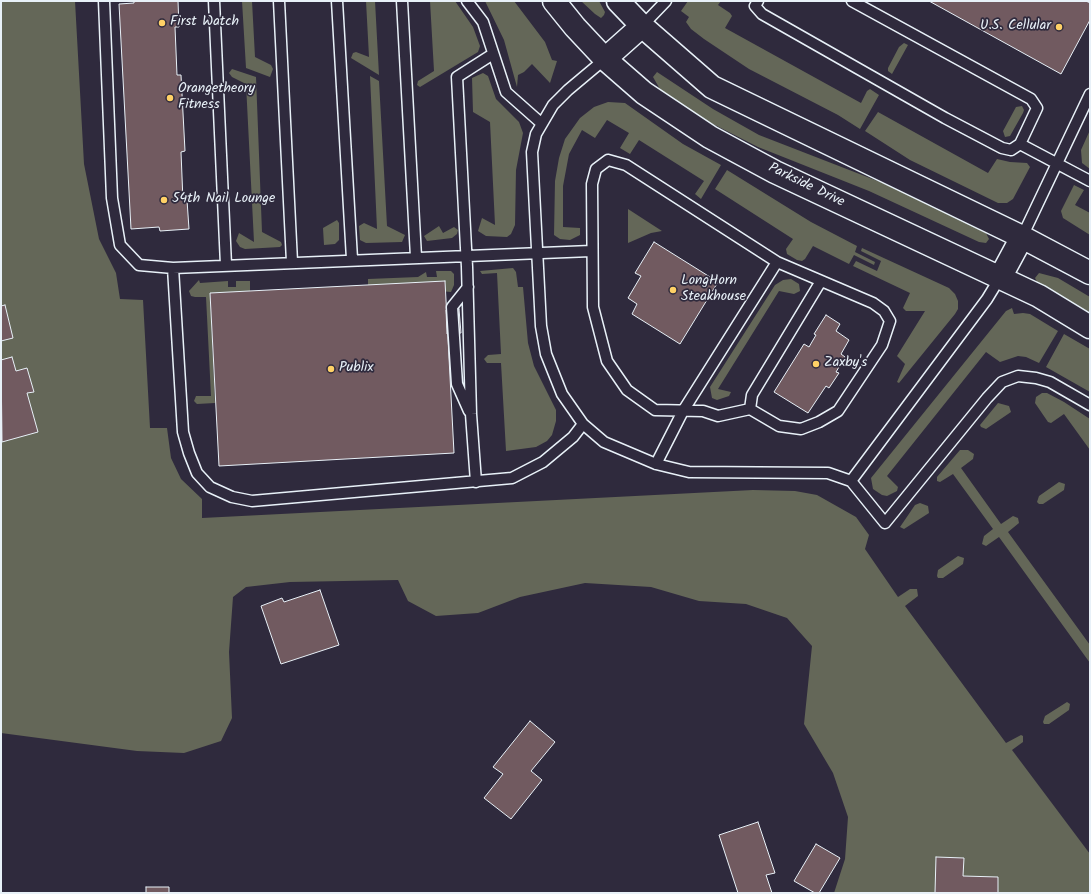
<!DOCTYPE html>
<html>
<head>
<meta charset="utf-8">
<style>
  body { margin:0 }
  #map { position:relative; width:1091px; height:894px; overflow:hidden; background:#2f2a3d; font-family:Kalam,sans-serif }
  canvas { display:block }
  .frame { position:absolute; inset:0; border:2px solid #e8f1f8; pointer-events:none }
</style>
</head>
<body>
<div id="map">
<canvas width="1091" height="894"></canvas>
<div class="frame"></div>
</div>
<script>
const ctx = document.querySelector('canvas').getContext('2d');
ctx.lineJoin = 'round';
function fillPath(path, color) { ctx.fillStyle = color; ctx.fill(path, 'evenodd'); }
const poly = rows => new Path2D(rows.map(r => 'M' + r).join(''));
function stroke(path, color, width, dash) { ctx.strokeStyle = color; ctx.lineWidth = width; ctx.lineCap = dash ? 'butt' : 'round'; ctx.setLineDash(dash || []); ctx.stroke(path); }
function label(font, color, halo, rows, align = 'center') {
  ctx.font = font + ' Kalam,sans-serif'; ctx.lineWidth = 3.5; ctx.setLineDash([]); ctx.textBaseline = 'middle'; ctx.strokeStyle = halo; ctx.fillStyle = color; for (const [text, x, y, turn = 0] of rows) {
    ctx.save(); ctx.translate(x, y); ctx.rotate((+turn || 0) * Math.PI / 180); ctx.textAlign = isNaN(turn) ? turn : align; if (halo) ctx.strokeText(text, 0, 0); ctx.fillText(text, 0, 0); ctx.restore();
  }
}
fillPath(poly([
  [1,1,75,1,84,164,99,239,116,273,120,299,143,300,150,428,167,428,171,458,181,479,202,499,202,518,753,490,795,491,817,495,856,517,869,535,865,549,898,597,910,589,917,589,918,596,905,606,1006,743,1021,735,1023,736,1023,742,1012,750,1090,854,1090,893,834,893,845,859,848,817,833,773,804,724,812,646,787,618,746,604,699,601,651,587,585,583,520,597,478,613,436,616,408,601,398,580,290,582,246,587,233,597,229,652,232,718,221,741,184,753,137,751,1,733],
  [242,1,252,1,255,57,271,65,273,69,270,77,246,68],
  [366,1,375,1,379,75,351,58,353,53,356,52,369,57],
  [430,1,455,1,473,27,480,46,478,52,420,87,417,85,418,81,434,71],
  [485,1,514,1,545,42,552,60,557,61,550,83,532,64,524,72,518,75,517,87,504,40],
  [581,1,599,1,605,12,604,15,601,18,595,14],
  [688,1,721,1,718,5,730,13,732,16,725,28,861,103,867,91,870,89,879,95,860,129,838,115,749,69,704,39,691,29,686,22,689,17,681,11],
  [904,43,908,45,892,74,888,71,888,68,899,47],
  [232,69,256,77,262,232,281,242,282,245,280,247,245,249,240,247,236,241,239,233,254,242,246,84,232,77,229,73],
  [657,72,713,109,759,135,906,192,986,233,989,239,986,243,979,242,869,191,758,147,707,121,661,91,653,77],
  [483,73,488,76,496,99,519,122,523,133,516,170,515,225,511,234,507,237,486,236,478,231,482,218,495,225,490,122,473,112,472,78],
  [370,76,379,81,387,226,405,235,402,242,366,243,360,240,359,226,364,223,377,229],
  [608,102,625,103,683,144,721,165,701,199,695,194,704,181,639,140,630,154,620,148,629,133,607,120,595,138,582,130,569,154,563,186,563,227,580,228,580,235,570,240,560,239,554,235,555,181,559,158,565,139,580,118,594,107],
  [1022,106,1024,110,1023,113,1010,136,1005,137,1003,131,1016,107],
  [878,112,988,173,997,159,1010,162,1027,163,1030,167,1013,199,1007,203,998,203,910,160,865,131],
  [1090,130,1090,169,1082,163,1081,150],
  [727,170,811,222,857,246,855,252,875,262,874,265,854,255,849,264,813,246,805,259,802,261,797,260,787,254,786,249,793,239,715,189],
  [1074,185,1084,190,1075,205,1090,213,1090,235,1063,218,1061,211],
  [628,209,662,231,651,233,628,243],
  [337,220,339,223,339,240,335,244,324,245,323,228],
  [439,226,443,233,454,227,458,230,457,234,452,238,427,241,424,236],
  [862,248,949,288,955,294,958,301,958,309,955,314,899,383,897,382,905,364,897,356,925,311,906,311,903,308,910,293,853,266,856,261,877,271,881,261,861,251],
  [513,268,516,272,518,287,523,287,528,343,534,366,556,410,556,421,552,435,547,441,536,447,506,451,501,363,487,363,484,359,488,355,501,354,497,273,482,274,480,271],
  [436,271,451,271,454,274,454,285,451,292,368,285,368,279,418,277,426,272,427,277,437,277],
  [1039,273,1058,278,1090,297,1090,313,1037,282,1035,278],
  [791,279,799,284,800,291,794,294,779,291,718,389,731,392,729,396,717,400,712,398,710,387,775,285,783,280],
  [199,280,200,283,228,281,228,287,236,287,236,281,250,281,250,291,210,294,215,403,197,404,194,401,196,396,211,396,206,297,195,297,191,296,189,291],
  [1012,308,1014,314,1023,313,1030,314,1058,331,1039,363,1026,357,1018,356,1000,362,986,352,887,476,898,487,897,491,887,496,882,495,873,489,871,478,1006,311],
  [1064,334,1090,349,1090,392,1046,367],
  [1042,393,1047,393,1064,402,1090,419,1090,450,1064,414,1051,423,1048,422,1035,403,1036,397],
  [998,403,1009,406,1011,412,986,429,981,427,980,425],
  [960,450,968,450,974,454,973,459,961,468,1001,524,1013,516,1018,518,1019,523,1008,532,1090,645,1090,663,999,537,986,546,982,544,984,536,993,529,953,474,940,482,937,481,937,477],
  [1059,482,1065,484,1064,490,1043,504,1039,504,1037,502,1039,496],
  [920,503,928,506,929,513,904,529,900,527,915,505],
  [958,556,964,558,963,564,943,578,938,578,937,576,938,570],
  [1067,702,1070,704,1069,710,1049,724,1044,724,1043,722,1045,716]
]), '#646758');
const building = poly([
  [134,1,178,1,179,27,175,27,177,75,181,75,185,151,181,152,183,201,187,200,189,229,160,231,159,227,131,229,119,4,134,3,134,1],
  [929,1,1086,1,1090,3,1090,20,1061,74,929,1],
  [654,242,718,282,680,344,632,314,637,304,628,298,641,276,635,273,654,242],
  [445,281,454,453,219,466,210,293,445,281],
  [5,305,13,338,1,341,1,306,5,305],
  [459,309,461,333,447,334,446,310,459,309],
  [826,315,840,324,836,331,849,340,841,354,845,357,836,372,839,373,829,388,826,386,808,413,774,392,804,344,809,347,816,335,814,334,826,315],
  [12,357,16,371,27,368,34,392,27,393,38,432,2,442,1,360,12,357],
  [320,590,339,645,281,664,261,606,282,598,284,602,320,590],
  [530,721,555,742,531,771,542,780,511,819,484,798,503,774,493,767,530,721],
  [758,822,775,873,766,875,772,893,738,893,719,835,758,822],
  [816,844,840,858,819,893,815,893,794,881,816,844],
  [936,857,964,858,963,876,998,877,998,893,935,893,936,857],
  [146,887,169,887,169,893,146,893,146,887]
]);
fillPath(building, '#715a60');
stroke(building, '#e8f1f8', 1);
const service = poly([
  [104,1,112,198,120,245,139,265,173,268,591,251],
  [214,1,226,265],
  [279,1,292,262],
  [337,1,352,259],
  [402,1,416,257],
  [467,1,483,22,506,92,541,123],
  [758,1,755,6,762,14,945,118,1002,148,1011,150,1020,144,1037,108,1031,99,852,1],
  [642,26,666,1],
  [605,59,568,90,553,105,536,134,532,152,541,326,546,354,562,394,583,424,604,442,656,464,689,472,828,473,851,481,885,523,987,398,1002,382,1018,376,1036,378,1050,382,1090,405],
  [1020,144,1090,181],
  [608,160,626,165,777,262,873,303,884,311,890,321,882,345,838,411,819,422,801,429,779,426,750,409,718,416,703,411,655,410,627,390,607,361,593,307,592,184,596,169,608,160],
  [1022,237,1090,94],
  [173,268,183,432,189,453,197,473,210,487,232,497,252,501,512,478,543,462,573,437,583,424],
  [468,287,452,307,457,384,469,411],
  [750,409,752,395,821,281],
  [656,464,683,411,777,262],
  [851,481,987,299,1001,276],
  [476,482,471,414,467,267,457,77,493,54]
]);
const tertiary = poly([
  [554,1,575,27,605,59,644,93,710,137,775,172,1039,296,1090,327],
  [618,1,642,26,712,87,1022,237,1090,273],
  [605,59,642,26],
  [1001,276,1022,237]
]);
stroke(service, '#e8f1f8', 13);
stroke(tertiary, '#e8f1f8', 25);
stroke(service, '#2f2a3d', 10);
stroke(tertiary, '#2f2a3d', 22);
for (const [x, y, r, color] of [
  [162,23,4,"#ffd166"],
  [1059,27,4,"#ffd166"],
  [170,98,4,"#ffd166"],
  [164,200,4,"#ffd166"],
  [673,290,4,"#ffd166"],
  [816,364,4,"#ffd166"],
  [331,369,4,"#ffd166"]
]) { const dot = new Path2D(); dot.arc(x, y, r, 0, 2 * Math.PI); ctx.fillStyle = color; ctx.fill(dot); stroke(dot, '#2f2a3d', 1.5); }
label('14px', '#e8f1f8', '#2f2a3d', [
  ["First Watch",170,23],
  ["U.S. Cellular",1051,27,"right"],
  ["Orangetheory",178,90],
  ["Fitness",178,106],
  ["54th Nail Lounge",172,200],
  ["LongHorn",681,282],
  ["Steakhouse",681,298],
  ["Zaxby's",824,364],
  ["Publix",339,369]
], 'left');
label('14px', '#e8f1f8', '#2f2a3d', [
  ["Parkside Drive",806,186,26]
]);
</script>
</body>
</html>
